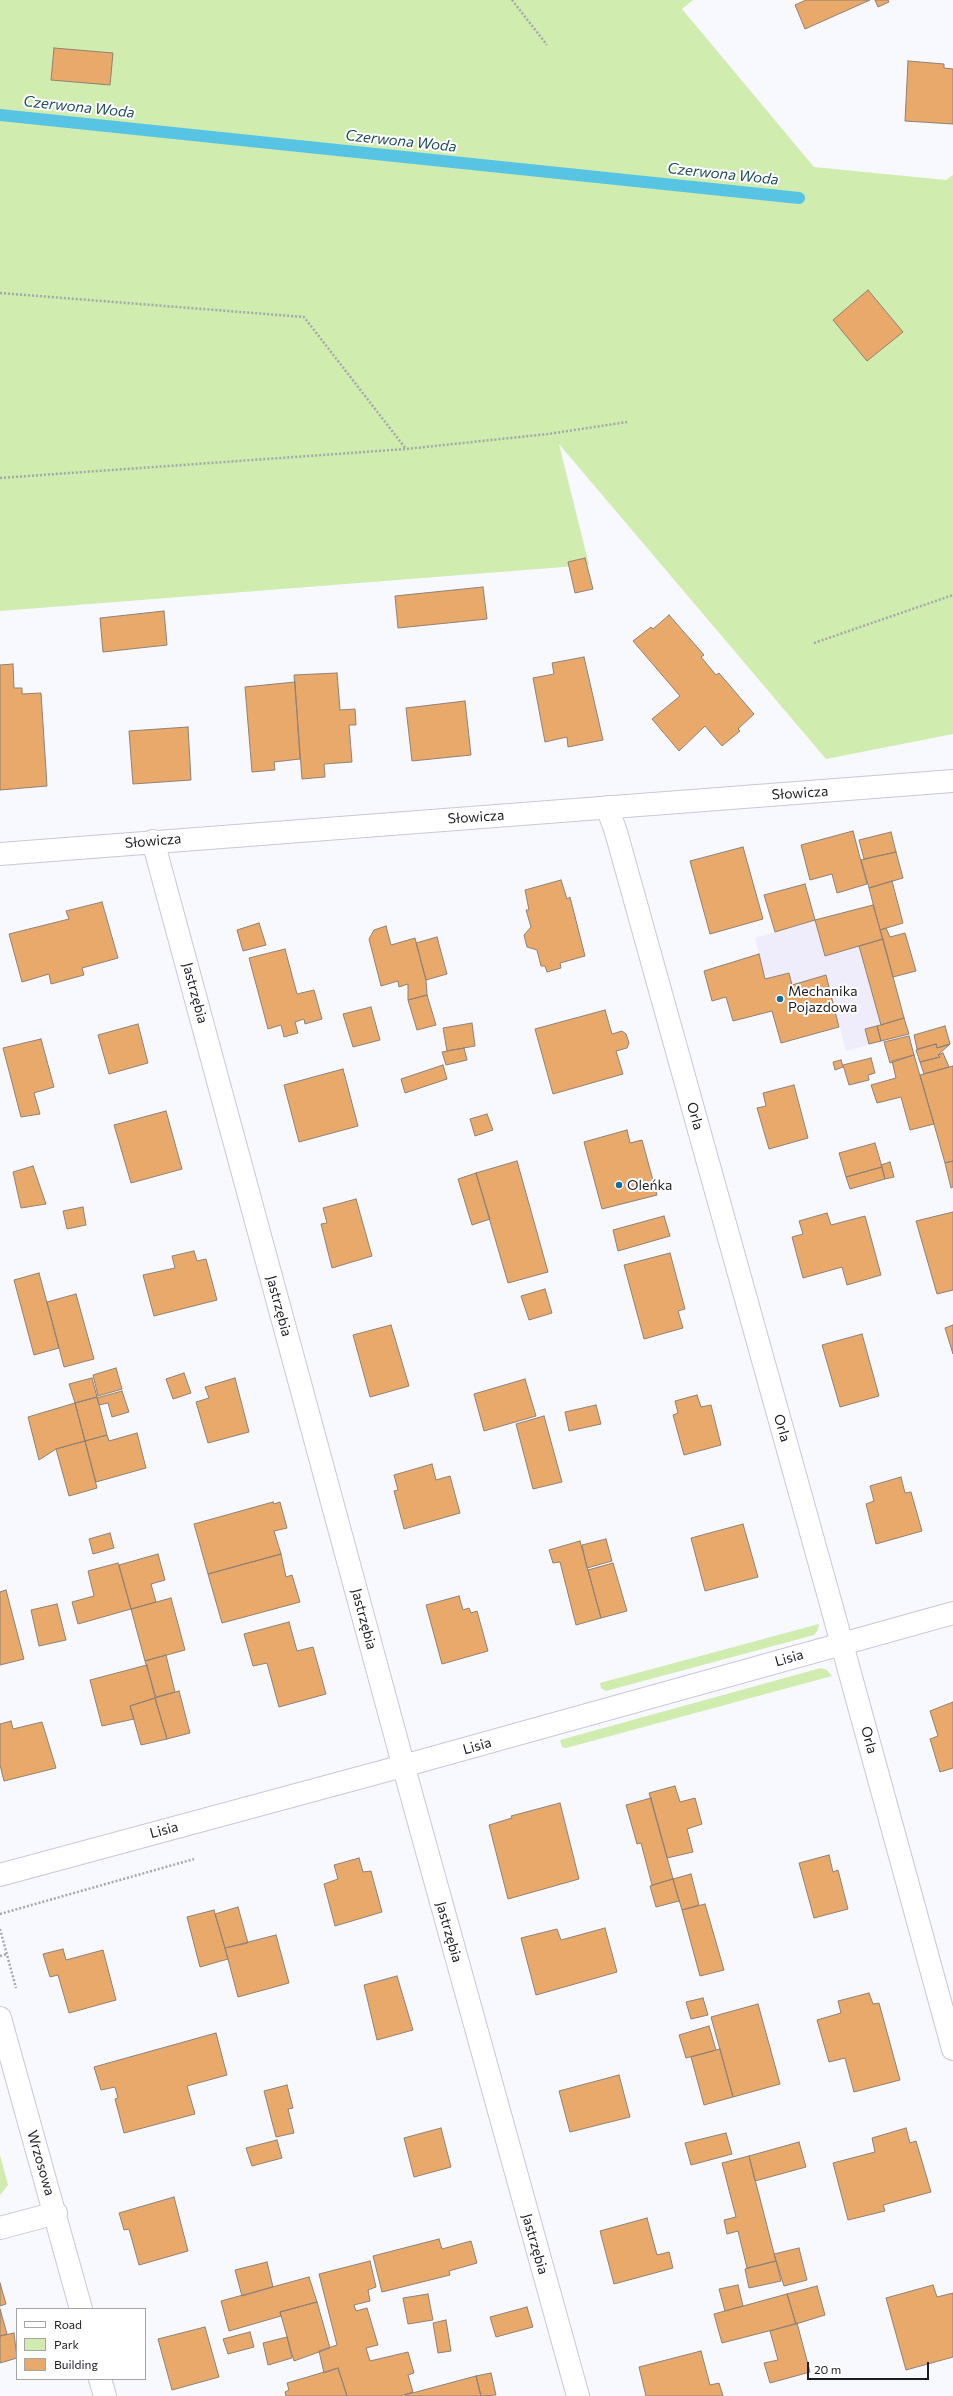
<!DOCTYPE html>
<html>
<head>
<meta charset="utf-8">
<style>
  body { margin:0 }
  #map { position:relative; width:953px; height:2396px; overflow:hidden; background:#f8f8ff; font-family:Commissioner,sans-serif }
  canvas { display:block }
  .legend { position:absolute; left:16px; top:2308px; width:130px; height:72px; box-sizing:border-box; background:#fff; border:1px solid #a5a4a7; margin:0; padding:5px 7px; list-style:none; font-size:12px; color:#1d1c22 }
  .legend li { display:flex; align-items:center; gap:8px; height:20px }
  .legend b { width:20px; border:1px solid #a5a4a7 }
  .scale { position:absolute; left:807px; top:2362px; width:122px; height:18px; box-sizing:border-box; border:2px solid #1d1c22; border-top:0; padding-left:5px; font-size:12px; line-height:14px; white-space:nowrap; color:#1d1c22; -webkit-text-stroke:3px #fff; paint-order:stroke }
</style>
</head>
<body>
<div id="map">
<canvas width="953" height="2396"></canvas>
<ul class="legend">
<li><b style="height:5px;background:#fff"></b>Road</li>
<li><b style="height:11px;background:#d0ecae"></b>Park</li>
<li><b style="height:11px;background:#e8a96b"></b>Building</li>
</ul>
<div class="scale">20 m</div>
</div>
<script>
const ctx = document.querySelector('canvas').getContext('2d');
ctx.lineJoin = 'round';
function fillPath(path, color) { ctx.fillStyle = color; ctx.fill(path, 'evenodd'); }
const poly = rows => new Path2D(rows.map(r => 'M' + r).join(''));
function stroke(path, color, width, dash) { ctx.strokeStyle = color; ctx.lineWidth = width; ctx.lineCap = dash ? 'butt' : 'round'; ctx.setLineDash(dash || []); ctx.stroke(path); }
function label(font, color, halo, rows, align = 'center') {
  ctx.font = font + ' Commissioner,sans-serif'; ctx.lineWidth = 4; ctx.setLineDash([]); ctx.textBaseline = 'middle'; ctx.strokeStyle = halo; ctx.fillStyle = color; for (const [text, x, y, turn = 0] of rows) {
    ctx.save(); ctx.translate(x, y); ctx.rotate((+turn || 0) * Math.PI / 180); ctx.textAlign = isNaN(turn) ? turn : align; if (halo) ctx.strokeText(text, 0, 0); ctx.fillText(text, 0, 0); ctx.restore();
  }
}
fillPath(poly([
  [815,920,825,955,859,946,893,977,909,1034,846,1051,826,975,792,985,789,973,765,979,755,938]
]), '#efedfc');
fillPath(poly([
  [0,0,693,0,682,9,814,167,946,180,953,175,953,734,826,759,559,444,589,565,0,611],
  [819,1624,818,1630,814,1635,606,1691,601,1688,600,1683],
  [821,1668,827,1670,832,1676,566,1748,562,1747,560,1740],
  [0,2155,8,2185,0,2195]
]), '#d0ecae');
stroke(poly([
  [0,115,799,198]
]), '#57c4e4', 12);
const building = poly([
  [806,0,870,0,805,29,795,5,806,0],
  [875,0,888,0,889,2,878,7,875,0],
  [54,48,113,53,110,85,51,80,54,48],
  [908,61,944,64,944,68,953,69,953,124,905,121,908,61],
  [868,290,903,332,867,361,833,320,868,290],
  [585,558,593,589,575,593,568,562,585,558],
  [483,587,487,619,398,628,395,596,483,587],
  [164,611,167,645,103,652,100,618,164,611],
  [669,615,704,655,701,657,716,675,719,673,754,714,738,729,740,731,722,746,705,726,679,751,652,719,680,696,633,641,651,627,653,629,669,615],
  [584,657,603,740,568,747,567,737,545,742,533,678,554,674,552,663,584,657],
  [13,664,14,688,22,688,22,694,41,693,47,786,0,790,0,665,13,664],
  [337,673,340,710,355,709,356,725,349,725,352,762,324,764,325,777,302,779,294,675,337,673],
  [295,682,300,759,274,762,275,770,252,772,245,687,295,682],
  [465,701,471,755,412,761,406,708,465,701],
  [188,727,191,780,133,784,129,731,188,727],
  [853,831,867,884,837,893,832,874,810,880,801,845,853,831],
  [891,832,896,852,864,859,859,840,891,832],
  [743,847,763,919,710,934,690,861,743,847],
  [896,852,903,878,869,888,861,860,896,852],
  [561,880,567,899,570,897,585,956,560,963,561,968,547,972,545,966,541,966,537,950,527,947,524,935,531,927,526,910,529,910,525,890,561,880],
  [892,881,903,923,880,930,869,888,892,881],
  [805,884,815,920,775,932,764,895,805,884],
  [102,902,118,958,82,968,84,975,51,984,49,974,22,982,9,934,69,919,66,911,102,902],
  [873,905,883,939,825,956,815,920,873,905],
  [259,923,266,945,243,951,237,930,259,923],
  [386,926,391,945,415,938,426,980,427,995,408,1000,408,984,399,987,398,981,381,986,369,939,374,930,386,926],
  [886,928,890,937,905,933,916,971,893,977,880,930,886,928],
  [437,937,447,974,426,980,416,943,437,937],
  [883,939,904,1018,881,1025,859,946,883,939],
  [285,949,297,994,314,990,322,1019,305,1024,304,1019,295,1022,298,1033,284,1037,281,1025,268,1029,249,958,285,949],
  [759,954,765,979,789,973,792,985,826,975,839,1027,781,1043,772,1011,733,1021,726,997,712,1001,704,971,759,954],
  [427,995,436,1025,417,1030,408,1000,427,995],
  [371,1007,380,1040,353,1047,343,1014,371,1007],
  [605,1010,612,1034,622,1031,626,1034,629,1043,627,1048,616,1051,623,1074,553,1094,535,1029,605,1010],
  [904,1018,909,1034,881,1041,877,1026,904,1018],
  [472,1023,475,1046,447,1051,443,1028,472,1023],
  [138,1024,148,1063,109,1074,98,1035,138,1024],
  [877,1026,881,1041,869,1044,865,1029,877,1026],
  [945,1026,950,1044,937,1048,936,1044,917,1049,914,1035,945,1026],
  [909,1036,914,1055,890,1063,884,1042,909,1036],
  [41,1039,54,1087,34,1093,40,1114,21,1117,3,1048,41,1039],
  [936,1044,937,1048,950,1044,938,1055,940,1057,920,1062,916,1050,936,1044],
  [464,1048,467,1060,446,1065,442,1052,464,1048],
  [943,1053,949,1067,924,1074,920,1062,940,1057,938,1055,943,1053],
  [914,1055,934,1124,910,1130,901,1097,877,1103,871,1085,896,1078,892,1061,914,1055],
  [871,1058,875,1073,868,1075,869,1080,849,1085,843,1065,871,1058],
  [841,1060,843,1067,835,1070,833,1062,841,1060],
  [443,1065,447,1079,405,1093,401,1079,443,1065],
  [953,1066,953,1161,945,1163,920,1075,953,1066],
  [343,1069,358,1126,299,1142,284,1085,343,1069],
  [794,1085,808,1138,769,1149,757,1108,766,1106,763,1093,794,1085],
  [166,1111,182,1169,131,1183,114,1125,166,1111],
  [487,1114,493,1130,475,1136,470,1119,487,1114],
  [627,1130,630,1143,642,1140,657,1195,602,1209,584,1142,627,1130],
  [875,1143,882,1167,846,1177,839,1153,875,1143],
  [517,1161,548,1272,508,1283,476,1173,517,1161],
  [953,1161,953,1187,951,1188,945,1163,953,1161],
  [890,1162,894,1177,885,1179,881,1165,890,1162],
  [33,1166,46,1204,21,1208,13,1172,33,1166],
  [882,1167,885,1179,850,1189,846,1177,882,1167],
  [476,1173,490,1219,472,1225,458,1179,476,1173],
  [356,1199,372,1256,332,1268,321,1224,327,1223,323,1208,356,1199],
  [83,1207,86,1225,67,1229,63,1211,83,1207],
  [953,1212,953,1290,937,1294,916,1221,953,1212],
  [827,1213,831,1225,865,1216,881,1275,847,1285,842,1267,803,1278,792,1237,803,1234,799,1221,827,1213],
  [664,1216,670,1236,618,1251,613,1230,664,1216],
  [194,1251,197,1261,206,1259,217,1300,154,1316,143,1275,175,1268,172,1256,194,1251],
  [670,1253,685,1309,678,1311,683,1328,644,1339,624,1265,670,1253],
  [39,1273,59,1348,34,1355,14,1280,39,1273],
  [545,1289,552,1313,529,1320,521,1296,545,1289],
  [76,1294,94,1359,64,1367,47,1302,76,1294],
  [391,1325,409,1386,370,1397,353,1335,391,1325],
  [953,1325,953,1354,945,1328,953,1325],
  [862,1334,879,1396,840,1407,822,1345,862,1334],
  [116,1368,122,1389,98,1396,93,1375,116,1368],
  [184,1373,191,1393,173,1399,166,1379,184,1373],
  [92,1378,97,1397,75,1403,69,1384,92,1378],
  [235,1378,249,1432,208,1443,196,1402,209,1398,205,1387,235,1378],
  [525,1379,536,1416,484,1431,474,1394,525,1379],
  [122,1391,129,1412,112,1417,108,1403,99,1405,97,1398,122,1391],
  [697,1395,701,1407,711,1405,721,1445,684,1455,673,1415,678,1413,675,1401,697,1395],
  [97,1397,107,1435,85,1441,75,1403,97,1397],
  [75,1403,85,1441,56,1449,39,1460,28,1417,75,1403],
  [596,1405,601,1424,569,1431,565,1412,596,1405],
  [544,1416,562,1482,533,1489,516,1424,544,1416],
  [137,1433,146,1468,96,1482,85,1441,107,1435,109,1441,137,1433],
  [85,1441,97,1488,69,1496,56,1449,85,1441],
  [432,1464,436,1480,450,1476,460,1513,404,1529,394,1491,398,1490,394,1475,432,1464],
  [901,1477,905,1493,911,1492,922,1531,876,1544,866,1504,874,1501,870,1486,901,1477],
  [273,1502,274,1504,280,1502,287,1528,274,1531,281,1554,208,1574,194,1524,273,1502],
  [743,1524,758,1577,705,1591,691,1538,743,1524],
  [110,1533,114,1548,93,1554,89,1539,110,1533],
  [606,1539,612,1561,587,1568,582,1545,606,1539],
  [580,1541,601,1618,576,1625,560,1562,553,1563,549,1550,580,1541],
  [158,1554,165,1580,151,1584,156,1602,131,1609,119,1565,158,1554],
  [281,1554,286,1577,292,1575,300,1602,222,1623,208,1574,281,1554],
  [118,1563,131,1609,78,1624,72,1602,94,1596,88,1571,118,1563],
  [613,1563,627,1611,601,1618,588,1570,613,1563],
  [6,1590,24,1659,0,1665,0,1592,6,1590],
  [459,1596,463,1610,469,1608,471,1613,477,1611,488,1651,442,1664,426,1605,459,1596],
  [171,1598,185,1650,145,1661,131,1609,171,1598],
  [57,1604,66,1640,39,1646,31,1610,57,1604],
  [289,1622,297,1651,313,1647,326,1694,279,1707,267,1663,253,1666,244,1634,289,1622],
  [166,1655,175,1692,156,1697,145,1661,166,1655],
  [147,1665,155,1698,130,1706,134,1719,102,1726,90,1680,147,1665],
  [179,1691,190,1733,167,1739,155,1698,179,1691],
  [155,1698,167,1739,141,1745,130,1706,155,1698],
  [953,1702,953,1768,940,1772,930,1739,938,1736,930,1711,953,1702],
  [11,1721,13,1729,42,1722,56,1768,4,1781,0,1765,0,1724,11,1721],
  [675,1786,680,1802,695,1798,702,1824,687,1829,693,1852,667,1858,649,1793,675,1786],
  [651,1798,673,1879,652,1885,641,1843,637,1844,626,1805,651,1798],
  [560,1803,579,1879,508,1899,489,1825,512,1818,511,1816,560,1803],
  [829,1855,833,1872,838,1870,848,1909,814,1918,799,1863,829,1855],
  [359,1858,363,1872,371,1871,382,1912,335,1926,324,1884,338,1879,334,1865,359,1858],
  [691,1874,699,1905,682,1910,673,1879,691,1874],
  [673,1879,679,1901,656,1907,650,1886,673,1879],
  [705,1904,724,1970,700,1976,682,1910,705,1904],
  [238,1907,248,1943,225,1948,215,1914,238,1907],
  [214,1910,228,1959,200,1967,187,1917,214,1910],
  [605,1928,617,1972,536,1995,521,1938,557,1929,561,1940,605,1928],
  [276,1935,289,1983,238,1997,225,1948,276,1935],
  [63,1949,66,1960,103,1950,116,2000,69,2013,58,1975,50,1977,43,1954,63,1949],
  [397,1976,413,2030,377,2040,364,1985,397,1976],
  [869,1993,873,2004,879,2003,900,2080,854,2092,845,2058,829,2062,817,2020,841,2013,838,2001,869,1993],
  [703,1998,708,2015,691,2019,686,2002,703,1998],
  [758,2004,780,2084,733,2097,711,2017,758,2004],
  [709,2026,716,2050,686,2058,679,2035,709,2026],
  [216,2033,227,2075,187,2086,195,2114,124,2133,115,2099,118,2098,115,2087,101,2090,94,2067,216,2033],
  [720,2049,733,2097,704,2105,691,2057,720,2049],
  [619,2075,630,2117,570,2132,559,2091,619,2075],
  [287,2085,293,2108,288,2109,294,2133,276,2137,264,2091,287,2085],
  [441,2128,451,2167,414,2177,404,2138,441,2128],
  [906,2128,910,2143,916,2141,931,2192,883,2205,885,2211,848,2220,833,2163,875,2152,872,2138,906,2128],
  [726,2133,732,2154,691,2165,685,2143,726,2133],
  [277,2140,282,2158,252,2166,246,2148,277,2140],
  [799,2142,806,2167,755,2181,749,2156,799,2142],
  [749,2156,776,2261,747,2268,738,2231,727,2234,724,2220,736,2217,722,2163,749,2156],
  [174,2197,188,2251,139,2265,129,2229,124,2230,119,2213,174,2197],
  [647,2218,657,2255,669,2252,673,2268,614,2284,600,2231,647,2218],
  [439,2239,442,2249,471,2241,477,2263,449,2271,450,2275,382,2292,373,2256,439,2239],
  [799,2248,807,2280,784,2286,774,2254,799,2248],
  [370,2261,376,2287,368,2290,370,2301,354,2305,356,2311,367,2308,378,2345,366,2348,370,2361,408,2352,414,2373,408,2375,413,2392,400,2396,347,2396,338,2368,324,2373,319,2351,337,2345,319,2274,370,2261],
  [776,2261,781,2281,749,2288,745,2269,776,2261],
  [267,2262,273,2287,242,2296,235,2270,267,2262],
  [309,2277,317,2302,280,2312,281,2316,229,2331,221,2301,309,2277],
  [0,2283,6,2304,0,2306,0,2283],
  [738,2285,743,2306,725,2311,719,2289,738,2285],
  [933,2285,937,2297,953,2293,953,2357,906,2370,886,2298,933,2285],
  [817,2286,825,2315,796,2324,787,2294,817,2286],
  [428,2294,433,2320,408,2324,403,2298,428,2294],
  [787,2294,796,2324,722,2343,714,2314,787,2294],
  [317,2302,330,2348,294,2361,280,2312,317,2302],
  [527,2307,533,2327,496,2337,490,2317,527,2307],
  [0,2309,7,2334,0,2336,0,2309],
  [446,2320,451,2351,438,2353,433,2323,446,2320],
  [797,2323,810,2372,770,2383,764,2363,778,2360,770,2331,797,2323],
  [205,2327,219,2377,172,2390,158,2339,205,2327],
  [250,2332,254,2347,228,2354,223,2339,250,2332],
  [14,2333,17,2358,0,2363,0,2336,14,2333],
  [287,2337,292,2358,268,2365,263,2343,287,2337],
  [701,2351,710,2385,719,2383,723,2396,646,2396,639,2367,701,2351],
  [338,2368,347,2396,286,2396,285,2392,289,2390,287,2383,338,2368],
  [491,2373,496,2395,481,2396,476,2376,491,2373],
  [476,2376,481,2396,405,2396,405,2395,476,2376]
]);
fillPath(building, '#e8a96b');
stroke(building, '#8f8175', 1);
const street = poly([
  [607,807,616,832,834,1615,953,2049],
  [153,841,412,1797,578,2396],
  [0,854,953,781],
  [0,1875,403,1766,953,1613],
  [0,2018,81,2309],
  [0,2228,56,2213],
  [100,2379,105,2396]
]);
stroke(street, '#cac7d9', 24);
stroke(poly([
  [512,0,547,45],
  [0,293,304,317,406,449],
  [0,478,406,449,548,434,627,422],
  [814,643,953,595],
  [0,1914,194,1859],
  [0,1929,16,1988],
  [0,1956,7,1954]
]), '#a7a6ad', 2.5, [2, 2]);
stroke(street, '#fff', 22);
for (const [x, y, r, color] of [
  [780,999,4,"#116e9c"],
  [619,1185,4,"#116e9c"]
]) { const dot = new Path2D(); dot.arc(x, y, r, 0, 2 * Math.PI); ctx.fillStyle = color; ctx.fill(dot); stroke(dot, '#fff', 1.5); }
label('14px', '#1d1c22', '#fff', [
  ["Słowicza",800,793,-4],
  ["Słowicza",476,817,-4],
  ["Słowicza",153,841,-5],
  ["Jastrzębia",195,993,75],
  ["Orla",695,1116,74],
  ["Jastrzębia",279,1306,75],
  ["Orla",782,1428,74],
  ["Jastrzębia",364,1619,75],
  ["Lisia",789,1658,-16],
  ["Orla",869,1740,75],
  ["Lisia",477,1746,-16],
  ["Lisia",164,1830,-15],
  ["Jastrzębia",449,1932,74],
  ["Wrzosowa",41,2163,74],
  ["Jastrzębia",535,2244,74]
]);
label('14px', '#1d1c22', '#fff', [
  ["Mechanika",788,991],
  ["Pojazdowa",788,1007],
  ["Oleńka",627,1185]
], 'left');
label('italic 15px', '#1f4d5c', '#fff', [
  ["Czerwona Woda",79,107,6],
  ["Czerwona Woda",401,141,6],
  ["Czerwona Woda",723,174,6]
]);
</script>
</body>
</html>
